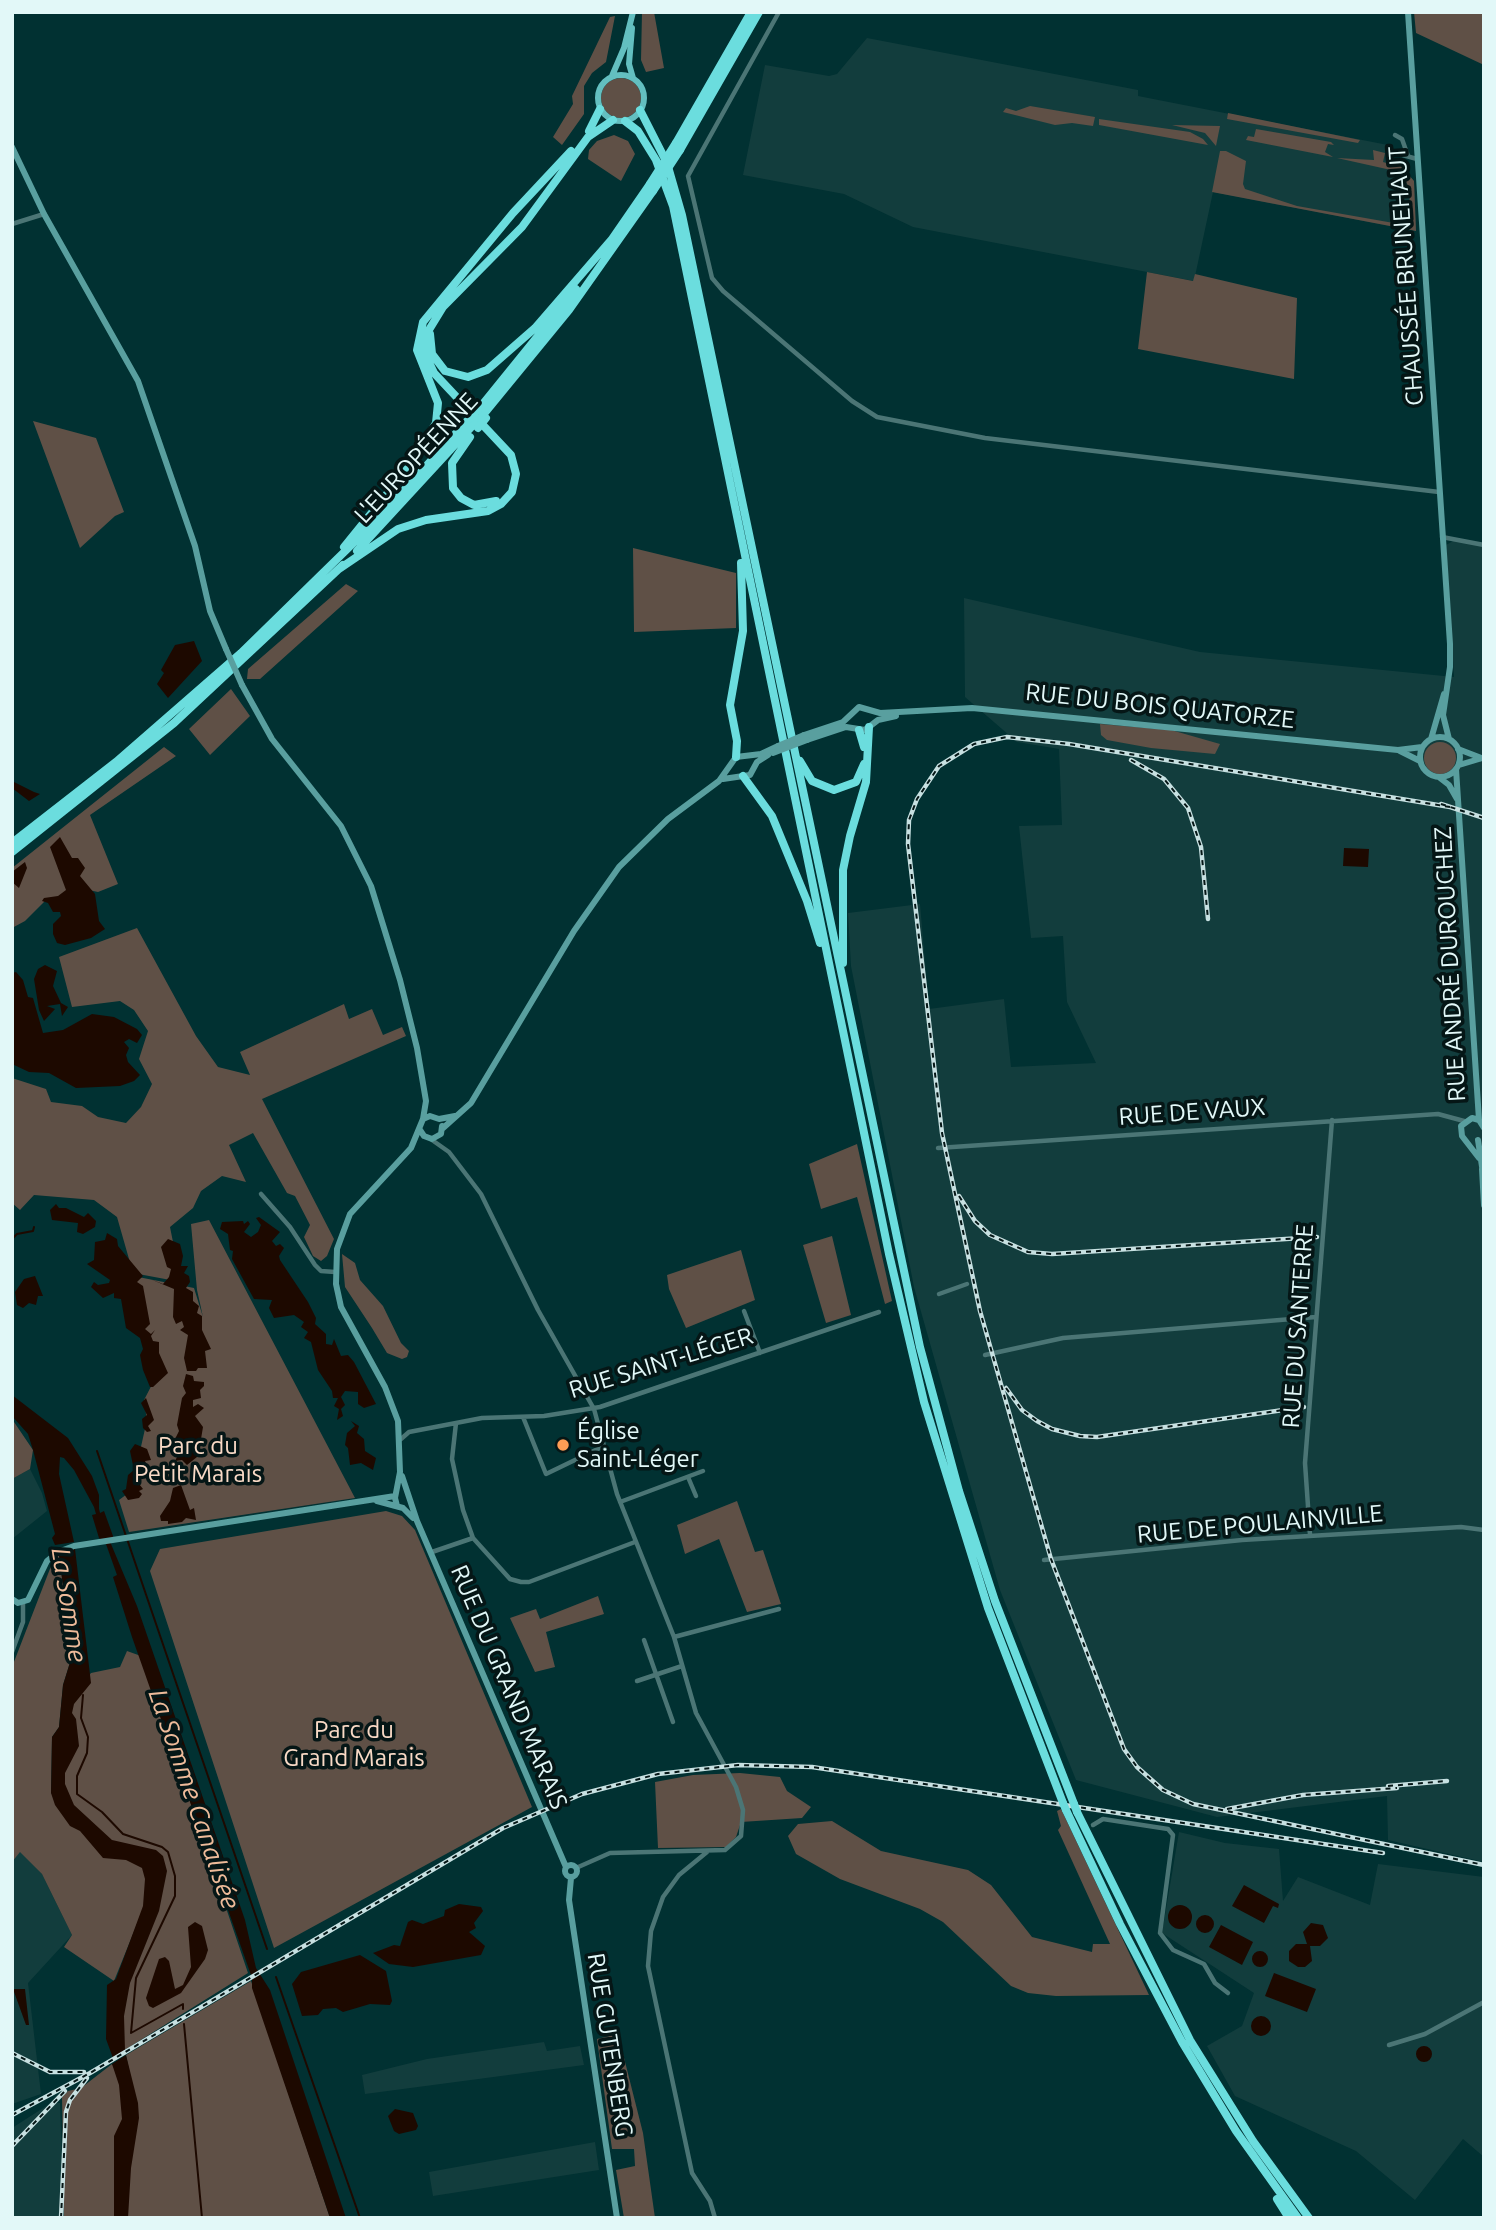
<!DOCTYPE html>
<html>
<head>
<meta charset="utf-8">
<style>
  body { margin:0 }
  #map { position:relative; width:1496px; height:2230px; overflow:hidden; background:#013132; font-family:Ubuntu,sans-serif }
  canvas { display:block }
  .frame { position:absolute; inset:0; border:14px solid #e2f8f8; pointer-events:none }
</style>
</head>
<body>
<div id="map">
<canvas width="1496" height="2230"></canvas>
<div class="frame"></div>
</div>
<script>
const ctx = document.querySelector('canvas').getContext('2d');
ctx.lineJoin = 'round';
function fillPath(path, color) { ctx.fillStyle = color; ctx.fill(path, 'evenodd'); }
const poly = rows => new Path2D(rows.map(r => 'M' + r).join(''));
function stroke(path, color, width, dash) { ctx.strokeStyle = color; ctx.lineWidth = width; ctx.lineCap = dash ? 'butt' : 'round'; ctx.setLineDash(dash || []); ctx.stroke(path); }
function label(font, color, halo, rows, align = 'center') {
  ctx.font = font + ' Ubuntu,sans-serif'; ctx.lineWidth = 7; ctx.setLineDash([]); ctx.textBaseline = 'middle'; ctx.strokeStyle = halo; ctx.fillStyle = color; for (const [text, x, y, turn = 0] of rows) {
    ctx.save(); ctx.translate(x, y); ctx.rotate((+turn || 0) * Math.PI / 180); ctx.textAlign = isNaN(turn) ? turn : align; if (halo) ctx.strokeText(text, 0, 0); ctx.fillText(text, 0, 0); ctx.restore();
  }
}
fillPath(poly([
  [867,38,1138,90,1138,96,1393,146,1391,155,1414,181,1416,231,1213,192,1194,281,913,227,844,194,743,175,765,65,829,76,837,74],
  [1455,540,1484,546,1484,1862,1388,1840,1387,1796,1217,1817,1076,1780,1000,1590,914,1287,851,966,848,913,920,904,929,1009,1004,999,1011,1067,1096,1063,1067,1002,1063,936,1031,938,1019,826,1062,825,1059,749,1017,742,965,697,964,598,1200,652,1454,677,1446,545],
  [30,1469,42,1493,47,1511,12,1539,12,1479],
  [1179,1832,1225,1843,1279,1849,1283,1901,1298,1877,1370,1905,1378,1864,1484,1877,1484,2157,1463,2139,1415,2200,1356,2151,1235,2096,1207,2046,1242,2026,1254,1993,1162,1933],
  [20,1851,42,1874,72,1935,28,1983,41,2094,12,2104,12,1862],
  [544,2042,547,2051,580,2046,584,2065,365,2094,362,2075,427,2059],
  [51,2103,60,2103,64,2218,12,2218,12,2128],
  [595,2142,599,2170,433,2196,429,2172]
]), '#123d3d');
fillPath(poly([
  [642,12,654,12,664,68,646,72,641,60],
  [1414,12,1484,12,1484,65,1416,33],
  [615,16,606,62,592,73,584,86,584,114,562,145,553,137,573,104,572,96,610,17],
  '601 98a20 20 0 1 1 40 0a20 20 0 1 1-40 0Z',
  [1030,106,1095,117,1093,126,1072,123,1055,125,1003,112,1006,108,1016,111],
  [1228,113,1360,140,1358,143,1227,119],
  [1099,119,1190,132,1203,139,1208,145,1099,125],
  [1172,125,1220,126,1216,146,1205,133],
  [1256,129,1331,142,1334,145,1328,144,1325,152,1333,157,1246,140,1248,136,1254,137],
  [614,135,628,141,635,154,621,181,588,159,589,150,597,141],
  [1373,150,1385,153,1383,162,1390,164,1395,159,1414,181,1416,231,1212,192,1220,151,1226,151,1246,161,1243,184,1245,189,1297,206,1405,225,1411,191,1400,172,1337,158,1374,160],
  [1147,272,1193,281,1195,274,1297,298,1294,379,1138,349],
  [33,421,96,438,124,512,115,516,80,548],
  [633,548,736,573,736,628,634,632],
  [346,584,358,591,260,679,247,679,248,669],
  [231,689,250,716,210,755,189,729],
  [1100,724,1171,730,1220,744,1215,754,1151,748,1107,740,1101,735],
  '1424 758a16 16 0 1 1 32 0a16 16 0 1 1-32 0Z',
  [164,747,176,756,90,815,118,884,98,892,84,889,46,900,25,921,12,928,12,868],
  [137,928,196,1036,218,1067,250,1075,240,1052,344,1004,349,1019,372,1009,383,1035,402,1027,406,1036,262,1099,334,1239,327,1256,321,1261,313,1256,304,1237,310,1225,295,1196,287,1193,253,1133,229,1145,246,1182,222,1176,201,1191,193,1208,170,1227,181,1282,133,1273,117,1217,94,1200,34,1195,20,1210,12,1203,12,1078,46,1089,51,1102,82,1106,98,1117,126,1123,141,1107,152,1084,139,1059,148,1031,134,1010,120,1001,72,1007,59,957],
  [857,1144,892,1301,885,1304,857,1197,821,1209,809,1164],
  [209,1220,355,1498,129,1532,119,1500,131,1491,147,1420,144,1400,158,1373,123,1274,194,1288,203,1317,197,1290,191,1224],
  [832,1236,851,1315,826,1323,803,1245],
  [741,1250,755,1300,686,1328,669,1289,667,1275],
  [342,1254,355,1263,360,1280,383,1306,401,1343,409,1351,407,1357,402,1359,387,1353,372,1328,345,1287],
  [12,1419,33,1450,30,1469,12,1479],
  [737,1501,755,1552,763,1550,781,1604,747,1612,719,1539,685,1554,677,1525],
  [386,1511,402,1516,415,1530,532,1807,274,1948,150,1571,160,1549],
  [59,1555,72,1656,63,1685,59,1727,52,1737,51,1793,139,1862,149,1875,148,1897,114,1981,64,1947,72,1935,42,1874,20,1852,12,1862,12,1667,53,1561],
  [598,1596,604,1614,546,1632,555,1667,535,1672,510,1618,536,1609,540,1619],
  [127,1651,141,1656,248,1973,123,2051,120,2016,164,1861,117,1845,81,1818,62,1788,71,1700,91,1673,120,1667],
  [740,1773,780,1777,787,1791,811,1807,802,1818,741,1822,736,1837,726,1847,658,1848,655,1782,693,1775],
  [1061,1809,1149,1995,1056,1996,1028,1993,1011,1986,943,1922,920,1909,840,1879,796,1854,788,1836,798,1824,832,1821,881,1851,968,1870,991,1885,1032,1937,1092,1952,1093,1944,1110,1944,1058,1830,1061,1826,1057,1811],
  [251,1981,330,2218,126,2218,135,2100,126,2055],
  [618,2034,643,2133,655,2218,624,2218,616,2170,635,2166,634,2149,612,2149,597,2039],
  [112,2064,120,2076,124,2121,114,2218,64,2218,62,2097,68,2091,81,2088]
]), '#5f5046');
fillPath(poly([
  [194,641,202,661,168,698,157,684,164,673,161,670,175,645],
  [12,781,34,792,40,794,29,801,12,788],
  [60,837,72,858,78,858,85,868,80,876,95,894,99,921,105,929,91,938,65,945,57,943,53,934,53,924,61,916,60,912,53,912,48,903,42,901,44,898,58,896,66,890,50,847],
  [1344,848,1369,849,1368,867,1343,866],
  [25,862,27,868,19,888,12,882,12,872],
  [45,965,57,971,53,986,61,1003,68,1007,62,1016,60,1004,47,1006,55,1009,44,1021,39,1010,34,979,38,969],
  [16,972,23,980,28,997,33,998,43,1033,63,1030,92,1014,114,1017,137,1029,142,1035,137,1043,129,1039,124,1042,129,1048,126,1055,128,1062,140,1075,134,1081,120,1086,76,1088,49,1073,29,1072,12,1064,12,973],
  [56,1204,59,1208,66,1208,84,1217,88,1213,96,1221,95,1227,83,1234,77,1232,78,1223,52,1220,50,1210],
  [259,1217,280,1232,272,1241,276,1246,280,1244,284,1248,279,1256,280,1260,308,1302,316,1318,315,1324,326,1334,326,1344,332,1345,334,1339,341,1356,348,1355,354,1362,376,1404,364,1408,358,1404,358,1392,345,1391,341,1397,345,1405,341,1409,343,1416,337,1420,339,1409,334,1406,338,1398,333,1398,332,1391,318,1370,311,1342,304,1338,308,1332,301,1327,304,1322,294,1315,274,1318,269,1308,272,1300,254,1299,232,1259,233,1251,230,1250,228,1234,220,1229,222,1222,243,1221,244,1224,248,1221,250,1224,244,1232,251,1237,258,1232,261,1225,256,1218],
  [107,1233,117,1239,118,1246,143,1276,137,1282,143,1286,150,1324,145,1329,151,1334,155,1330,151,1336,153,1341,159,1342,159,1353,168,1373,153,1387,150,1387,143,1370,140,1355,143,1349,140,1338,126,1328,121,1299,114,1298,114,1293,103,1298,91,1287,94,1282,98,1285,109,1283,110,1280,87,1264,94,1260,95,1242,105,1240],
  [168,1239,180,1244,183,1256,181,1266,188,1266,184,1273,189,1276,190,1282,186,1288,193,1292,193,1301,199,1306,197,1313,202,1316,202,1330,211,1349,205,1351,207,1368,198,1368,196,1371,187,1371,184,1358,188,1335,180,1330,184,1327,182,1321,176,1324,173,1317,174,1289,150,1279,163,1284,169,1277,171,1269,167,1267,161,1247],
  [1301,1252,1311,1255,1309,1276,1304,1279,1300,1276,1297,1255],
  [35,1276,43,1296,38,1296,36,1305,29,1303,23,1308,17,1305,15,1292,24,1279],
  [186,1374,193,1376,194,1381,204,1382,204,1386,200,1390,201,1398,193,1400,193,1407,198,1404,204,1408,195,1416,203,1427,201,1439,197,1457,187,1465,182,1460,175,1461,178,1455,174,1441,179,1431,177,1425,182,1398,186,1393,183,1386],
  [12,1395,68,1438,92,1476,99,1495,99,1509,100,1513,104,1511,113,1536,111,1544,137,1606,245,1920,256,1968,270,1990,346,2218,330,2218,252,1988,252,1978,132,1637,113,1577,117,1575,106,1544,99,1538,92,1515,96,1514,94,1507,74,1470,64,1458,60,1457,59,1474,74,1542,55,1545,52,1538,55,1534,33,1450,28,1434,12,1416],
  [146,1398,154,1420,148,1426,151,1431,147,1432,143,1428,142,1419,147,1415,141,1403],
  [351,1421,359,1426,357,1433,364,1439,365,1451,376,1458,373,1470,361,1463,350,1465,348,1448,345,1445,347,1433,355,1426],
  [135,1444,147,1449,151,1460,145,1461,147,1466,136,1480,143,1489,139,1491,142,1494,139,1498,128,1500,122,1491,126,1489,128,1475,134,1470,130,1451],
  [181,1485,190,1510,194,1508,196,1520,186,1518,182,1522,168,1524,168,1521,161,1521,160,1516,170,1501,173,1488],
  [75,1549,91,1683,74,1704,72,1713,76,1719,79,1746,65,1773,65,1784,74,1805,112,1840,156,1850,163,1856,167,1871,159,1911,130,1983,124,2016,125,2050,113,2058,106,2039,107,1985,116,1979,143,1906,145,1879,142,1868,126,1860,103,1858,80,1831,70,1826,55,1805,51,1793,52,1737,59,1727,63,1685,72,1656,59,1555],
  [1244,1885,1279,1904,1278,1908,1273,1906,1264,1923,1232,1906],
  [459,1904,481,1907,483,1911,474,1923,476,1928,469,1932,485,1946,481,1955,413,1967,389,1964,373,1953,394,1945,400,1946,408,1922,412,1920,423,1924,444,1916,445,1910],
  '1168 1917a12 12 0 1 1 24 0a12 12 0 1 1-24 0Z',
  '1196 1924a9 9 0 1 1 18 0a9 9 0 1 1-18 0Z',
  [195,1922,202,1926,208,1950,205,1959,181,1993,153,2008,149,2006,146,1998,159,1959,165,1957,169,1961,175,1989,183,1985,191,1967,188,1927],
  [1311,1923,1323,1925,1328,1938,1320,1946,1310,1946,1312,1961,1305,1967,1298,1967,1289,1961,1289,1951,1296,1944,1307,1944,1303,1932],
  [1221,1925,1253,1942,1242,1965,1209,1947],
  '1252 1959a8 8 0 1 1 16 0a8 8 0 1 1-16 0Z',
  [360,1955,386,1971,392,2001,390,2005,370,2004,343,2012,336,2008,323,2009,318,2015,302,2016,292,1984,301,1972],
  [1274,1973,1316,1989,1307,2012,1265,1996],
  [13,1989,25,1989,29,2025,26,2025],
  '1251 2026a10 10 0 1 1 20 0a10 10 0 1 1-20 0Z',
  '1416 2054a8 8 0 1 1 16 0a8 8 0 1 1-16 0Z',
  [126,2055,138,2103,139,2118,131,2168,128,2218,114,2218,114,2136,122,2119,119,2085,112,2064],
  [395,2109,413,2113,418,2126,416,2130,399,2134,394,2131,388,2116]
]), '#1d0900');
stroke(poly([
  [12,1239,17,1234,33,1231,34,1227],
  [12,1242,12,1246],
  [97,1451,267,1949],
  [83,1695,81,1718,88,1737,87,1753,77,1776,77,1794,102,1812,123,1834,162,1847,168,1852,175,1876,175,1896,136,1978,131,2033,183,2004,183,2009],
  [276,1977,360,2218],
  [184,2024,202,2218]
]), '#1d0900', 2);
stroke(poly([
  [779,12,688,176,712,278,723,291,852,401,877,417,985,438,1439,492],
  [1395,135,1402,139,1408,156],
  [1392,152,1417,159],
  [12,224,44,214],
  [1442,537,1484,545],
  [432,1140,449,1152,481,1194,538,1310,594,1409,617,1494,674,1637,696,1713,736,1787,743,1810,741,1836,725,1850,610,1853,576,1868],
  [938,1148,1438,1114,1464,1121],
  [261,1194,290,1227,315,1265,321,1271,335,1272],
  [939,1294,967,1284],
  [744,1311,760,1353],
  [985,1355,1063,1338,1316,1317],
  [523,1417,546,1474,604,1446],
  [401,1439,409,1432,482,1418,544,1416,600,1407,879,1312],
  [688,1477,696,1496],
  [620,1502,703,1471],
  [1310,1535,1305,1463,1332,1120],
  [473,1538,510,1579,521,1582,529,1582,635,1542],
  [432,1552,473,1538,463,1510,452,1459,456,1423],
  [1044,1560,1242,1540,1461,1527,1484,1530],
  [674,1637,779,1609],
  [644,1640,673,1722],
  [12,1652,23,1622,23,1603],
  [637,1681,682,1666],
  [1093,1825,1103,1819,1168,1829,1173,1835,1160,1933,1173,1950,1204,1964,1215,1983,1228,1993],
  [707,1852,679,1875,663,1897,651,1931,648,1966,692,2173,710,2201,715,2218],
  [1389,2045,1425,2034,1484,2002]
]), '#4b7575', 4.5);
stroke(poly([
  [1408,12,1450,644,1450,667,1443,715,1449,739],
  [12,147,44,214,138,381,195,546,210,611,226,649],
  [242,685,272,739,341,826,371,886,400,980,417,1048,426,1101,423,1119],
  [804,735,843,722,859,707,880,713,972,708,1398,750,1422,747],
  '1420 757a20 20 0 1 1 40 0a20 20 0 1 1-40 0Z',
  [1431,739,1444,694],
  [807,740,846,727,865,730,878,720,896,716],
  [1458,749,1484,759],
  [1400,751,1420,761],
  [1459,765,1479,759],
  [1456,769,1479,1120],
  [1440,778,1449,785,1457,799],
  [723,779,750,775,757,762,768,755],
  [442,1129,471,1103,574,931,619,867,668,819,719,781,736,757,761,754,778,746],
  [420,1130,424,1136,432,1139,441,1134,442,1126],
  [1478,1140,1483,1173],
  [1479,1158,1462,1136,1461,1126,1472,1118,1479,1120,1484,1128],
  [1482,1169,1484,1205],
  [402,1476,417,1521,566,1867],
  [377,1501,403,1508,413,1518],
  [397,1506,395,1498,400,1472,398,1421,385,1387,341,1307,336,1284,337,1249,350,1214,411,1148,423,1119,430,1116,439,1119,455,1116],
  [12,1599,18,1603,28,1600,47,1561,58,1552,74,1546,395,1496],
  '565 1871a6 6 0 1 1 12 0a6 6 0 1 1-12 0Z',
  [571,1878,569,1900,617,2218]
]), '#599f9f', 6);
stroke(poly([
  [632,28,629,64,633,78],
  '598 98a23 23 0 1 1 46 0a23 23 0 1 1-46 0Z',
  [612,76,624,48,633,12]
]), '#63bfc0', 6);
stroke(poly([
  [640,110,667,163,682,215,920,1347,959,1491,995,1601,1074,1804],
  [625,121,638,131,656,160,673,206,889,1254,924,1402,988,1608,1063,1803],
  [589,131,600,109],
  [676,143,751,12],
  [680,150,759,12],
  [610,242,650,184],
  [430,334,432,354,445,371,468,377,487,370,535,328,612,239],
  [478,410,576,289],
  [483,415,569,310,653,191],
  [470,437,452,463,453,488,461,498,474,505,496,501],
  [344,547,408,468,436,423,438,403,417,350,423,322,513,213,571,151],
  [357,551,474,424],
  [339,569,398,529,426,520,488,511,501,504,512,492,516,474,511,455,434,373,425,354,424,338,443,307,522,227,588,137,613,120],
  [859,730,864,747],
  [736,757,737,741,730,705,743,631,741,563],
  [800,761,812,781,834,790,856,782,864,764],
  [743,776,772,816,807,901,820,943],
  [12,843,116,762,241,653,380,517,469,419],
  [12,852,174,723,343,565],
  [843,963,843,870,850,836,866,782,869,727],
  [1066,1810,1120,1924,1182,2042,1236,2131,1298,2218],
  [1077,1812,1190,2040,1253,2141,1309,2218],
  [1277,2199,1289,2218]
]), '#6bddde', 8);
const rail = poly([
  [1131,760,1164,779,1188,808,1201,847,1208,919],
  [1441,804,1484,818],
  [1450,807,1069,744,1007,737,974,744,939,766,917,799,909,820,908,844,942,1133,980,1311,1051,1559,1124,1749,1137,1767,1163,1790,1193,1804,1484,1865],
  [959,1196,975,1221,990,1235,1028,1252,1052,1254,1317,1237],
  [1006,1388,1022,1410,1037,1421,1052,1429,1080,1436,1097,1437,1304,1407],
  [1388,1786,1447,1781],
  [1227,1809,1303,1795,1397,1788],
  [12,2053,50,2072,84,2072],
  [12,2115,90,2073,503,1828,582,1794,658,1774,738,1765,812,1767,1383,1853],
  [12,2146,65,2091],
  [61,2218,66,2112,70,2100,87,2078]
]);
stroke(rail, '#c7e0e1', 4.5);
stroke(rail, '#051616', 2, [5]);
stroke(poly([
  [226,649,242,685],
  [778,746,804,735],
  [773,753,807,740]
]), '#599f9f', 6);
stroke(poly([
  [650,184,676,143],
  [653,191,680,150],
  [469,419,478,410],
  [478,428,486,418],
  [1063,1803,1066,1810],
  [1074,1804,1077,1812]
]), '#6bddde', 8);
for (const [x, y, r, color] of [
  [563,1445,7,"#fd9d55"]
]) { const dot = new Path2D(); dot.arc(x, y, r, 0, 2 * Math.PI); ctx.fillStyle = color; ctx.fill(dot); stroke(dot, '#051616', 2.5); }
label('24px', '#e2f8f8', '#051616', [
  ["CHAUSSÉE BRUNEHAUT",1406,276,-94],
  ["L'EUROPÉENNE",416,458,-47],
  ["RUE DU BOIS QUATORZE",1160,706,6],
  ["RUE ANDRÉ DUROUCHEZ",1450,964,-93],
  ["RUE DE VAUX",1192,1112,-4],
  ["RUE DU SANTERRE",1298,1326,-86],
  ["RUE SAINT-LÉGER",661,1363,-17],
  ["RUE DE POULAINVILLE",1260,1524,-5],
  ["RUE DU GRAND MARAIS",509,1687,67],
  ["RUE GUTENBERG",610,2045,81]
]);
label('24px', '#e2f8f8', '#051616', [
  ["Église",577,1431],
  ["Saint-Léger",577,1459]
], 'left');
label('24px', '#f9dac6', '#051616', [
  ["Parc du",198,1446],
  ["Petit Marais",198,1474],
  ["Parc du",354,1730],
  ["Grand Marais",354,1758]
]);
label('italic 26px', '#eebb9a', '#051616', [
  ["La Somme",69,1605,81],
  ["La Somme Canalisée",194,1799,71]
]);
</script>
</body>
</html>
